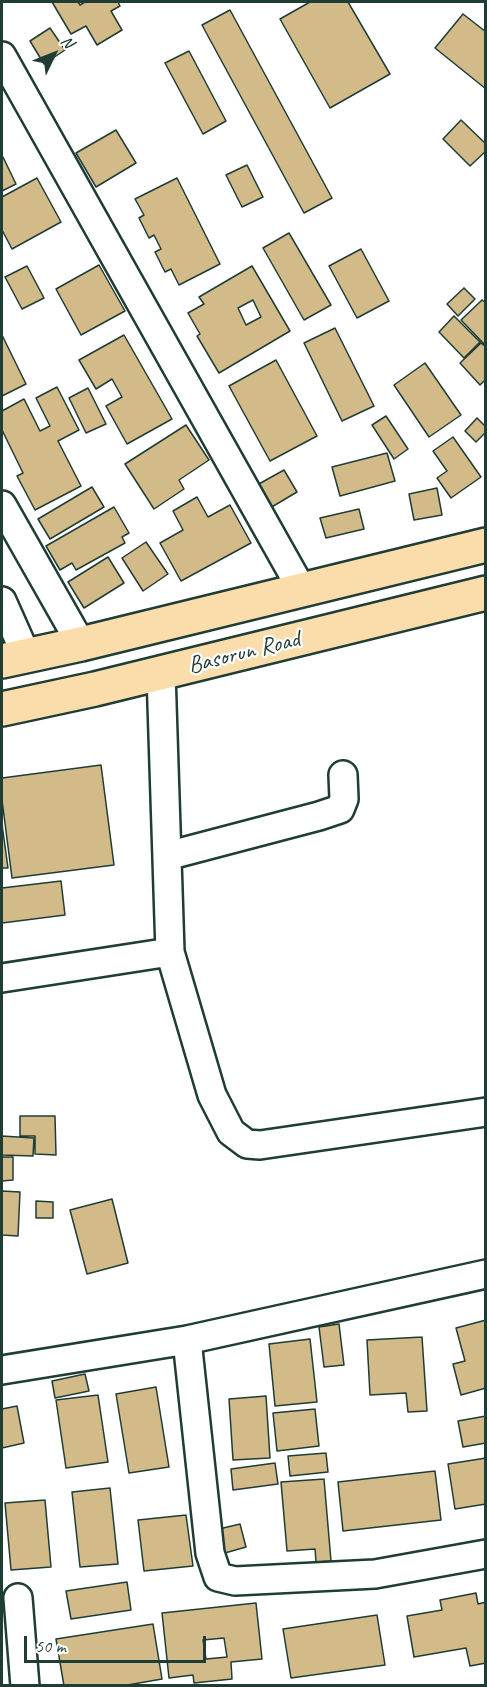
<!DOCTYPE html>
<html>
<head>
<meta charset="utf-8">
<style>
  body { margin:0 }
  #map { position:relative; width:487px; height:1687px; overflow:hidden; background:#fff; font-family:Caveat,sans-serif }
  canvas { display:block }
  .frame { position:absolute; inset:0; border:3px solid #1f3d34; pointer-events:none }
  .north { position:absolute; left:24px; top:24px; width:60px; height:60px; -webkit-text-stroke:4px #fff; paint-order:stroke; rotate:47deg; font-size:16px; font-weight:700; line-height:24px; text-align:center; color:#1f3d34 }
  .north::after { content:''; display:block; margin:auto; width:21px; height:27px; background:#1f3d34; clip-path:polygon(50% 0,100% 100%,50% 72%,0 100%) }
  .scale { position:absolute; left:24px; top:1636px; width:182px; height:27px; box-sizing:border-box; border:3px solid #1f3d34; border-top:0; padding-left:8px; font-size:18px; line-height:21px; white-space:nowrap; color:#1f3d34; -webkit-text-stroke:4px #fff; paint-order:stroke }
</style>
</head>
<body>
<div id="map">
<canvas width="487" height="1687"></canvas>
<div class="frame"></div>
<div class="north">N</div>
<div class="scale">50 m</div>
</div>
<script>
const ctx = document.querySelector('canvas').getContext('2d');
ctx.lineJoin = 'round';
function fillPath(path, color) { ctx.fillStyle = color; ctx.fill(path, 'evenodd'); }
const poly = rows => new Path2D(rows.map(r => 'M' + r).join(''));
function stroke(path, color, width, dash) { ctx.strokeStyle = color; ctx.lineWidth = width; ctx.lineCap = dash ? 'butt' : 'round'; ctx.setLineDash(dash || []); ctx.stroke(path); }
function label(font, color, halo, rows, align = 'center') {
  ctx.font = font + ' Caveat,sans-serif'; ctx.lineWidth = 4.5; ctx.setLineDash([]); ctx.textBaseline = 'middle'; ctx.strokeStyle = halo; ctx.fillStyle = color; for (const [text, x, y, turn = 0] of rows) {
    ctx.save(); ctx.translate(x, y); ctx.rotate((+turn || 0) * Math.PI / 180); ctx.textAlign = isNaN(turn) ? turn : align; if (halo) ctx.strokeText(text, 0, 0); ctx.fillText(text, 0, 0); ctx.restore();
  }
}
const building = poly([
  [52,2,78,2,80,5,85,2,118,2,120,6,111,11,122,30,97,45,86,26,71,34,52,2],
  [310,2,348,2,390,74,330,108,280,19,310,2],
  [230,10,332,198,304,213,202,25,230,10],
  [463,14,486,32,486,89,435,48,463,14],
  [50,28,65,50,44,64,30,41,50,28],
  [189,51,226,121,203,134,165,63,189,51],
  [461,120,486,144,486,151,470,166,443,139,461,120],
  [116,130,136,163,96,187,76,153,116,130],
  [3,157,16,184,2,191,2,158,3,157],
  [247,165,263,197,242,207,226,175,247,165],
  [37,178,61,222,12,249,2,230,2,197,37,178],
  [177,178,220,264,179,285,171,269,165,272,155,252,161,249,154,235,149,238,139,218,144,215,135,199,177,178],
  [289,233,331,305,304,320,263,248,289,233],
  [361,249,389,301,357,318,329,266,361,249],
  [99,265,125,311,81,335,56,289,99,265],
  [27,266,44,298,22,309,5,277,27,266],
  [252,266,290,331,219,373,197,336,200,334,188,313,204,304,199,297,252,266],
  [253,300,261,317,246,325,238,308,253,300],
  [464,288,475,299,458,316,447,304,464,288],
  [482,300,486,303,486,346,461,320,482,300],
  [454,316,480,342,464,358,439,332,454,316],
  [335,328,374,406,342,421,304,343,335,328],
  [2,335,26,384,2,396,2,335],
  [124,335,172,419,127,444,106,406,122,397,112,379,96,389,79,360,124,335],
  [481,343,486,347,486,379,480,385,460,363,481,343],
  [276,360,317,436,270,461,229,386,276,360],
  [425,363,461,415,429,437,394,385,425,363],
  [57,387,79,430,58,441,81,486,35,510,17,476,23,473,2,430,2,411,24,399,40,431,50,426,36,398,57,387],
  [88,388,106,424,86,433,69,398,88,388],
  [386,416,408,449,394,459,372,425,386,416],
  [477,418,486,427,486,432,476,442,465,431,477,418],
  [186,425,209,460,179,480,184,489,154,509,125,464,186,425],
  [453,437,481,477,451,498,437,478,447,471,433,451,453,437],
  [387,453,395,481,340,496,332,467,387,453],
  [284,470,297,492,270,508,257,485,284,470],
  [92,487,104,507,50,539,38,519,92,487],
  [437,488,442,515,414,520,409,494,437,488],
  [197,497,208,517,230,505,251,543,181,581,160,543,183,530,173,511,197,497],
  [114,507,129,533,122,537,125,543,76,570,72,563,60,570,46,546,114,507],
  [359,509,364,529,326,538,320,518,359,509],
  [146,542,168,574,143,591,122,558,146,542],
  [108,557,124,583,84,608,68,582,108,557],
  [101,765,114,865,12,878,2,800,2,778,101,765],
  [2,824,8,868,2,868,2,824],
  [61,881,65,915,2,923,2,888,61,881],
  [20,1116,55,1116,56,1155,35,1154,35,1136,20,1136,20,1116],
  [2,1136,34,1138,33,1156,2,1155,2,1136],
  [2,1157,13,1157,13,1180,2,1181,2,1157],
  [2,1191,20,1192,18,1236,2,1235,2,1191],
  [112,1199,128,1263,87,1274,70,1210,112,1199],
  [36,1201,53,1202,53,1218,36,1218,36,1201],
  [486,1320,486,1388,461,1395,453,1364,465,1361,456,1328,486,1320],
  [339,1324,344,1365,324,1367,319,1327,339,1324],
  [422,1337,427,1411,408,1412,406,1393,370,1395,367,1340,422,1337],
  [310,1339,317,1402,275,1406,269,1344,310,1339],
  [85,1374,89,1391,55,1398,52,1381,85,1374],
  [156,1387,169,1467,129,1473,116,1394,156,1387],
  [98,1395,108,1462,66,1468,56,1400,98,1395],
  [266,1396,270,1458,233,1460,229,1399,266,1396],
  [17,1406,24,1443,2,1448,2,1409,17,1406],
  [315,1409,319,1446,277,1451,273,1413,315,1409],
  [486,1416,486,1443,463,1447,458,1421,486,1416],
  [326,1453,328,1472,290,1476,288,1456,326,1453],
  [486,1458,486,1504,455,1509,448,1464,486,1458],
  [275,1463,278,1484,233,1490,231,1469,275,1463],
  [435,1471,441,1520,343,1531,338,1482,435,1471],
  [324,1479,331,1561,316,1562,315,1549,287,1551,281,1482,324,1479],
  [110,1488,118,1564,80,1567,72,1492,110,1488],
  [45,1500,51,1567,11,1570,5,1503,45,1500],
  [186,1515,193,1566,144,1571,138,1520,186,1515],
  [240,1524,246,1547,225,1553,219,1529,240,1524],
  [127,1582,131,1610,71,1619,66,1591,127,1582],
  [476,1593,478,1604,486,1602,486,1663,470,1666,466,1648,414,1657,407,1616,442,1610,440,1600,476,1593],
  [256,1603,262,1659,231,1662,232,1679,194,1683,193,1675,169,1678,162,1613,256,1603],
  [224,1638,227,1657,206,1659,203,1640,224,1638],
  [377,1615,385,1665,291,1678,283,1629,377,1615],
  [153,1624,162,1679,122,1686,64,1686,56,1639,153,1624]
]);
fillPath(building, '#d2ba89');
stroke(building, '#1f3d34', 1.5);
const minor = poly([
  [2,56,302,590],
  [2,505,81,644],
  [2,601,26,655],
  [161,673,170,952,212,1095,231,1132,247,1144,260,1145,486,1112],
  [167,856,319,816,340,809,344,799,343,775],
  [2,978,170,952],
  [187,1340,210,1553,218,1577,235,1581,375,1574,486,1554],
  [2,1370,187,1340,486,1274],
  [18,1598,25,1686]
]);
const major = poly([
  [2,661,81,644,486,545],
  [2,709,95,689,486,593]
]);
stroke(minor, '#1f3d34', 32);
stroke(major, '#1f3d34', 38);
stroke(minor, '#fff', 27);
stroke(major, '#faddab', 33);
label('24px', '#1f3d34', '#fff', [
  ["Basorun Road",244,653,-14]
]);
</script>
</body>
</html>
